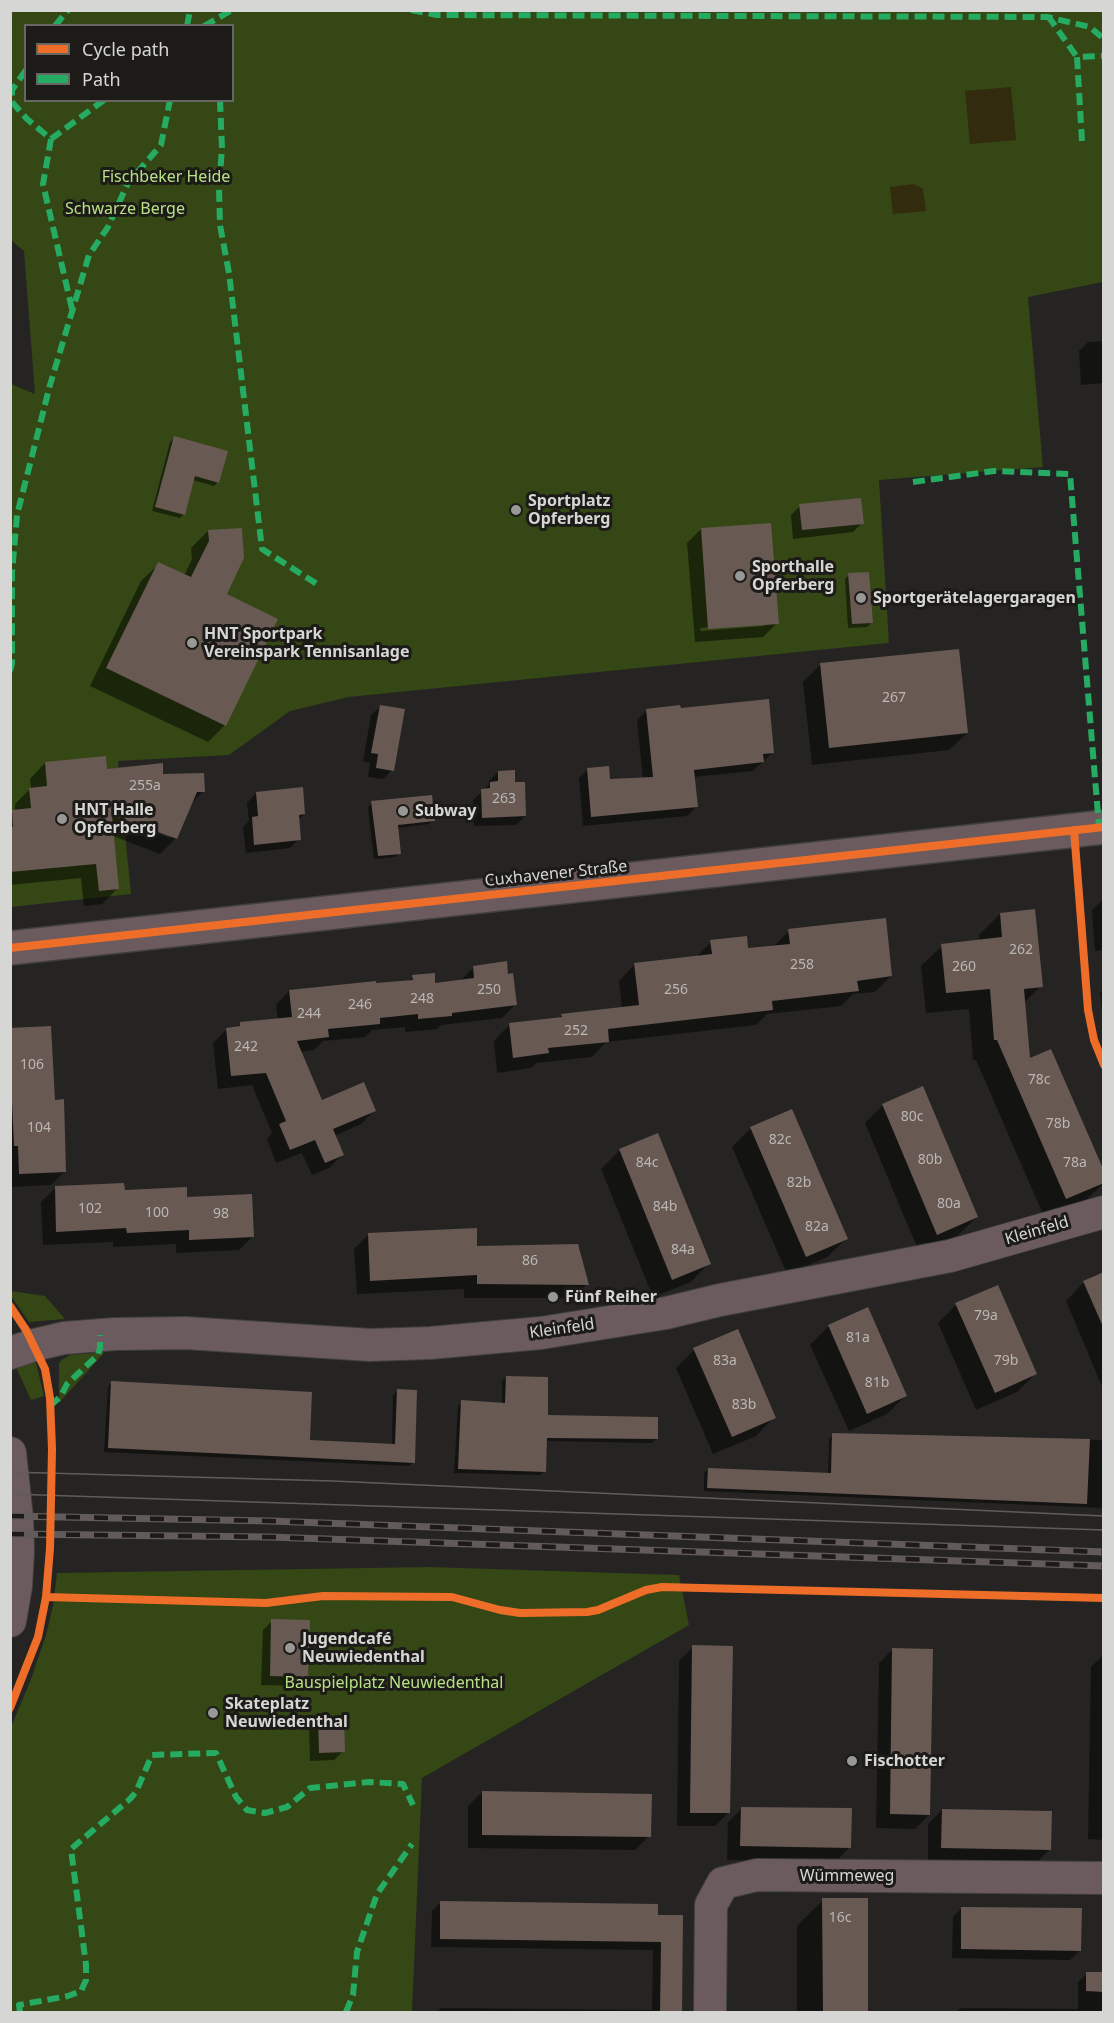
<!DOCTYPE html>
<html>
<head>
<meta charset="utf-8">
<style>
  body { margin:0 }
  #map { position:relative; width:1114px; height:2023px; overflow:hidden; background:#252423; font-family:"Noto Sans",sans-serif }
  canvas { display:block }
  .frame { position:absolute; inset:0; border:12px solid #d6d6d4; pointer-events:none }
  .legend { position:absolute; left:24px; top:24px; width:210px; height:78px; box-sizing:border-box; background:#1c1b18; border:2px solid #666663; margin:0; padding:8px 10px; list-style:none; font-size:18px; color:#d6d6d4 }
  .legend li { display:flex; align-items:center; gap:12px; height:30px }
  .legend b { width:30px; border:2px solid #666663 }
</style>
</head>
<body>
<div id="map">
<canvas width="1114" height="2023"></canvas>
<div class="frame"></div>
<ul class="legend">
<li><b style="height:8px;background:#ee6e29"></b>Cycle path</li>
<li><b style="height:8px;background:#26ab63"></b>Path</li>
</ul>
</div>
<script>
const ctx = document.querySelector('canvas').getContext('2d');
ctx.lineJoin = 'round';
function fillPath(path, color) { ctx.fillStyle = color; ctx.fill(path, 'evenodd'); }
const poly = rows => new Path2D(rows.map(r => 'M' + r).join(''));
function stroke(path, color, width, dash) { ctx.strokeStyle = color; ctx.lineWidth = width; ctx.lineCap = dash ? 'butt' : 'round'; ctx.setLineDash(dash || []); ctx.stroke(path); }
function label(font, color, halo, rows, align = 'center') {
  ctx.font = font + ' "Noto Sans",sans-serif'; ctx.lineWidth = 6; ctx.setLineDash([]); ctx.textBaseline = 'middle'; ctx.strokeStyle = halo; ctx.fillStyle = color; for (const [text, x, y, turn = 0] of rows) {
    ctx.save(); ctx.translate(x, y); ctx.rotate((+turn || 0) * Math.PI / 180); ctx.textAlign = isNaN(turn) ? turn : align; if (halo) ctx.strokeText(text, 0, 0); ctx.fillText(text, 0, 0); ctx.restore();
  }
}
fillPath(poly([
  [11,11,1103,11,1103,282,1028,297,1043,467,879,480,889,643,349,697,290,711,229,755,118,761,131,894,11,907,11,384,35,394,24,251,11,240],
  [26,26,232,26,232,100,26,100],
  [11,1291,45,1296,65,1319,29,1322,11,1296],
  [105,1352,59,1403,59,1364,61,1360,70,1355],
  [35,1358,44,1396,31,1400,16,1367],
  [430,1567,679,1575,689,1625,422,1778,412,2012,11,2012,11,1727,31,1679,46,1635,53,1606,57,1573]
]), '#344714');
fillPath(poly([
  [1011,87,1016,140,970,144,965,91],
  [914,184,923,189,926,211,893,214,890,187]
]), '#322b0e');
fillPath(poly([
  [1104,341,1104,383,1081,385,1079,351,1088,342],
  [174,438,218,482,214,486,193,480,184,514,180,518,152,511,170,442],
  [800,506,862,523,853,532,793,539,791,515],
  [701,529,777,623,763,637,695,642,687,543],
  [764,623,764,626,701,631,700,628],
  [208,531,225,595,225,725,208,742,90,686,141,581,159,564,184,576,192,559,191,548],
  [849,575,872,622,867,627,848,628,845,579],
  [820,665,967,733,949,750,812,765,803,682],
  [381,706,392,770,383,779,368,777,370,763,363,761,371,715],
  [679,709,773,752,753,771,693,777,696,807,687,816,583,826,579,778,588,769,609,780,643,779,637,720,646,711],
  [45,763,162,776,203,791,190,805,176,838,160,854,113,836,118,888,102,904,84,906,81,878,10,885,10,813,15,811,15,804,31,788,30,779],
  [106,810,170,835,170,838,104,813],
  [498,772,514,784,525,816,516,825,474,826,473,800,489,785,489,781],
  [256,793,304,814,298,820,299,839,290,848,246,853,243,827,249,821,247,803],
  [372,803,434,820,429,824,397,828,400,853,395,857,374,859,368,807],
  [1104,899,1104,950,1095,951,1092,910],
  [1000,914,1041,986,1024,1003,1028,1060,1104,1183,1085,1201,1045,1219,976,1060,973,1060,969,1009,926,1013,921,966,942,946,980,941,979,935],
  [789,931,891,976,875,992,853,994,841,1006,767,1014,756,1025,606,1042,592,1057,536,1063,531,1068,497,1073,494,1041,509,1025,558,1019,562,1015,622,1008,619,981,634,965,695,958,711,942,747,950,773,947],
  [474,967,507,975,515,1005,502,1018,441,1025,437,1029,405,1032,405,1027,372,1030,365,1037,323,1041,314,1050,300,1052,321,1102,374,1111,361,1124,334,1136,342,1155,329,1168,312,1175,302,1153,276,1163,267,1139,272,1133,252,1085,218,1089,213,1043,227,1029,236,1028,241,1024,278,1020,276,1005,289,991,408,982,413,977,434,984,460,981],
  [1104,989,1104,1026,1100,992],
  [10,1029,53,1101,65,1171,51,1185,10,1187],
  [883,1105,977,1217,958,1235,919,1252,865,1123],
  [791,1111,846,1239,827,1257,787,1274,732,1147,751,1128],
  [657,1135,709,1263,691,1282,653,1297,601,1169,619,1151],
  [55,1188,123,1192,186,1198,253,1236,239,1250,176,1253,176,1244,113,1247,113,1242,43,1245,41,1202],
  [368,1235,587,1284,573,1298,464,1298,464,1289,357,1294,354,1249],
  [1104,1274,1104,1388,1103,1389,1066,1301,1084,1282],
  [956,1305,1035,1374,1017,1392,976,1410,938,1323],
  [829,1326,905,1396,887,1414,849,1431,810,1345],
  [694,1350,774,1417,756,1436,713,1454,676,1368],
  [507,1377,546,1417,656,1439,652,1443,545,1441,545,1471,540,1475,454,1473,458,1406,462,1402,502,1404,502,1381],
  [112,1382,308,1441,392,1445,393,1395,398,1391,413,1462,409,1466,104,1452,108,1387],
  [833,1435,1104,1440,1104,1508,704,1491,704,1473,709,1469,828,1475,829,1439],
  [272,1621,306,1677,297,1686,261,1685,263,1630],
  [693,1647,729,1812,715,1826,677,1826,679,1661],
  [893,1649,929,1815,915,1829,876,1828,879,1663],
  [1104,1654,1104,1840,1088,1839,1091,1667],
  [318,1718,343,1751,334,1760,310,1761,309,1727],
  [482,1792,649,1836,635,1850,468,1848,468,1806],
  [742,1808,850,1847,836,1861,727,1860,728,1822],
  [942,1810,1050,1849,1036,1863,928,1862,928,1824],
  [823,1900,867,2012,797,2012,797,1926],
  [441,1902,656,1916,681,2012,437,2012,441,2008,652,2010,653,1950,431,1947,432,1911],
  [962,1908,1079,1951,1070,1960,952,1958,953,1917],
  [1087,1974,1104,1974,1104,2012,956,2012,961,2008,1078,2009,1078,1982]
]), '#0007');
fillPath(poly([
  [174,436,228,451,219,483,195,476,185,515,155,507],
  [861,498,864,524,802,530,799,504],
  [771,523,779,624,708,629,701,528],
  [242,528,244,558,227,594,278,619,226,726,106,668,158,562,191,577,209,541,208,530],
  [869,572,873,623,852,624,848,573],
  [959,649,968,733,829,748,820,663],
  [769,699,774,753,763,754,764,762,694,770,698,807,591,817,587,768,609,766,610,779,653,777,646,709,680,705,681,708],
  [380,705,405,709,394,771,376,768,378,754,371,753],
  [106,756,107,769,163,763,163,774,204,773,205,792,197,792,177,839,112,815,119,889,99,891,96,864,10,872,10,827,13,827,12,810,31,808,29,788,47,786,45,762],
  [515,770,515,782,525,782,526,816,482,818,481,789,490,788,490,782,498,781,498,771],
  [303,787,305,814,299,815,301,840,254,845,252,817,258,816,256,792],
  [432,795,435,821,398,825,401,854,378,856,371,801],
  [1035,909,1043,987,1024,989,1030,1058,1051,1049,1104,1171,1104,1183,1066,1199,997,1040,994,1040,990,989,946,993,941,944,1002,937,1000,913],
  [886,918,892,976,857,981,859,991,772,1001,773,1010,608,1029,609,1042,548,1048,549,1053,513,1058,509,1023,562,1017,561,1014,639,1005,634,963,712,954,710,940,747,936,748,948,790,944,788,929],
  [507,961,508,974,513,973,517,1005,452,1013,452,1016,418,1019,418,1014,380,1018,380,1024,328,1029,329,1037,297,1041,322,1100,364,1082,376,1111,333,1129,344,1155,325,1163,315,1140,290,1150,279,1124,286,1121,266,1073,231,1076,226,1028,240,1026,240,1022,292,1017,289,990,376,981,376,983,413,980,412,975,435,973,435,983,474,978,473,966],
  [51,1026,55,1100,64,1099,66,1172,19,1174,18,1146,14,1146,12,1101,10,1101,10,1028],
  [923,1086,978,1217,937,1235,882,1104],
  [792,1109,848,1239,806,1257,750,1127],
  [658,1133,711,1264,672,1280,619,1149],
  [124,1183,125,1190,187,1187,187,1197,252,1194,254,1237,189,1240,189,1230,127,1233,126,1228,56,1232,55,1186],
  [477,1228,477,1246,578,1244,589,1285,477,1284,477,1275,370,1281,368,1233],
  [1104,1272,1104,1329,1083,1281],
  [998,1285,1037,1374,995,1393,955,1303],
  [868,1307,907,1396,867,1414,828,1325],
  [738,1329,776,1418,732,1437,693,1348],
  [506,1376,548,1377,548,1415,658,1417,658,1439,547,1438,546,1472,458,1469,461,1400,505,1403],
  [111,1381,312,1392,310,1440,395,1444,397,1389,417,1390,415,1463,108,1448],
  [832,1433,1090,1439,1087,1504,707,1488,708,1468,831,1473],
  [271,1619,310,1620,308,1677,270,1676],
  [692,1645,733,1646,730,1813,690,1813],
  [892,1648,933,1649,930,1815,890,1814],
  [344,1716,345,1752,319,1753,318,1717],
  [482,1791,652,1794,651,1837,482,1835],
  [741,1807,852,1808,851,1848,740,1846],
  [942,1809,1052,1811,1051,1850,941,1848],
  [822,1898,868,1898,868,2013,823,2013],
  [440,1901,658,1904,658,1915,683,1915,682,2013,660,2013,661,1942,440,1939],
  [961,1907,1082,1908,1081,1951,961,1949],
  [1086,1972,1104,1972,1104,1992,1086,1991]
]), '#685953');
const minor = poly([
  [10,1353,34,1345,64,1338,115,1334,186,1333,370,1345,430,1343,541,1333,666,1313,720,1300,950,1256,1104,1212],
  [10,1453,17,1518,18,1551,16,1586,10,1621],
  [710,2012,711,1905,723,1883,757,1875,1104,1878]
]);
const major = poly([
  [10,948,1104,827]
]);
stroke(minor, '#41403f', 34);
stroke(major, '#41403f', 36);
stroke(minor, '#6c5b5e', 32);
stroke(major, '#6c5b5e', 33);
stroke(poly([
  [10,1472,333,1481,1104,1516],
  [10,1494,1104,1530]
]), '#635b5b', 1.5);
const rail = poly([
  [10,1516,270,1521,1104,1552],
  [10,1534,269,1537,1104,1566]
]);
stroke(rail, '#635b5b', 7);
stroke(rail, '#1c1b18', 4.5, [14]);
stroke(poly([
  [411,10,437,15,1047,17,1090,27,1104,39],
  [1048,16,1077,57],
  [55,26,68,10],
  [187,26,190,10],
  [204,26,232,10],
  [26,70,12,90,12,102,27,119,51,139,43,184,72,309],
  [220,100,222,148,219,188,220,225,229,273,262,549,317,584],
  [51,139,104,100],
  [1082,141,1077,57,1104,56],
  [913,482,994,471,1070,474,1099,827],
  [10,671,12,664,12,573,17,515,50,385,89,255,108,227,128,183,161,145,170,100],
  [50,1406,61,1396,67,1384,98,1355,100,1348,100,1335],
  [20,2012,19,2005,68,1996,81,1991,86,1980,86,1965,71,1849,130,1799,136,1792,152,1755,216,1753,236,1797,247,1810,265,1813,287,1807,310,1788,369,1782,403,1784,413,1805],
  [346,2012,353,1995,357,1952,377,1894,412,1844]
]), '#26ab63', 6, [12, 6]);
stroke(poly([
  [1074,830,1088,1010,1094,1040,1104,1065],
  [10,948,1104,827],
  [10,1306,26,1330,45,1369,50,1398,52,1449,50,1548,46,1597,38,1637,10,1708],
  [46,1597,266,1603,323,1596,452,1597,500,1610,520,1613,587,1612,598,1610,646,1590,662,1587,1104,1598]
]), '#ee6e29', 8);
for (const [x, y, r, color] of [
  [516,510,6,"#989896"],
  [740,576,6,"#989896"],
  [861,598,6,"#989896"],
  [192,643,6,"#989896"],
  [403,811,6,"#989896"],
  [62,819,6,"#989896"],
  [553,1297,6,"#989896"],
  [290,1648,6,"#989896"],
  [213,1713,6,"#989896"],
  [852,1761,6,"#989896"]
]) { const dot = new Path2D(); dot.arc(x, y, r, 0, 2 * Math.PI); ctx.fillStyle = color; ctx.fill(dot); stroke(dot, '#1c1b18', 2); }
label('14px', '#bab7b4', null, [
  ["267",894,698],
  ["255a",145,786],
  ["263",504,799],
  ["262",1021,950],
  ["258",802,965],
  ["260",964,967],
  ["250",489,990],
  ["256",676,990],
  ["248",422,999],
  ["246",360,1005],
  ["244",309,1014],
  ["252",576,1031],
  ["242",246,1047],
  ["106",32,1065],
  ["78c",1039,1080],
  ["80c",912,1117],
  ["78b",1058,1124],
  ["104",39,1128],
  ["82c",780,1140],
  ["80b",930,1160],
  ["84c",647,1163],
  ["78a",1075,1163],
  ["82b",799,1183],
  ["80a",949,1204],
  ["84b",665,1207],
  ["102",90,1209],
  ["100",157,1213],
  ["98",221,1214],
  ["82a",817,1227],
  ["84a",683,1250],
  ["86",530,1261],
  ["79a",986,1316],
  ["81a",858,1338],
  ["83a",725,1361],
  ["79b",1006,1361],
  ["81b",877,1383],
  ["83b",744,1405],
  ["16c",840,1918]
]);
label('16px', '#b8e184', '#1c1b18', [
  ["Fischbeker Heide",166,177],
  ["Schwarze Berge",125,209],
  ["Bauspielplatz Neuwiedenthal",394,1683]
]);
label('bold 16px', '#d6d6d4', '#1c1b18', [
  ["Sportplatz",528,501],
  ["Opferberg",528,519],
  ["Sporthalle",752,567],
  ["Opferberg",752,585],
  ["Sportgerätelagergaragen",873,598],
  ["HNT Sportpark",204,634],
  ["Vereinspark Tennisanlage",204,652],
  ["HNT Halle",74,810],
  ["Opferberg",74,828],
  ["Subway",415,811],
  ["Fünf Reiher",565,1297],
  ["Jugendcafé",302,1639],
  ["Neuwiedenthal",302,1657],
  ["Skateplatz",225,1704],
  ["Neuwiedenthal",225,1722],
  ["Fischotter",864,1761]
], 'left');
label('16px', '#d6d6d4', '#1c1b18', [
  ["Cuxhavener Straße",556,874,-6],
  ["Kleinfeld",1037,1231,-16],
  ["Kleinfeld",562,1329,-8],
  ["Wümmeweg",847,1876]
]);
</script>
</body>
</html>
